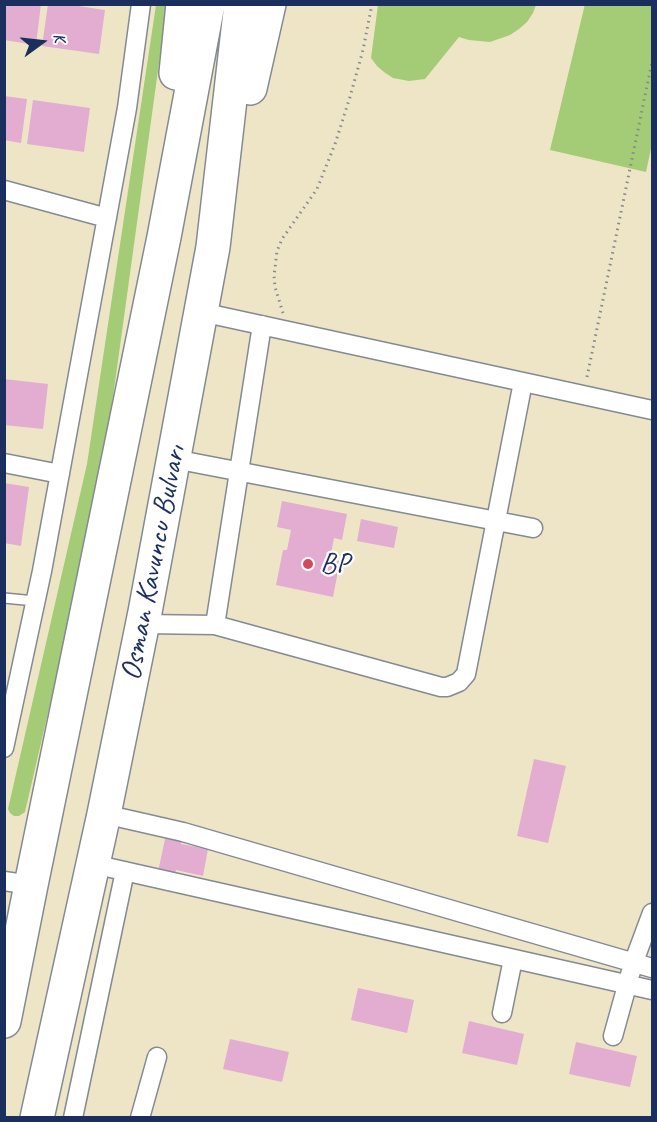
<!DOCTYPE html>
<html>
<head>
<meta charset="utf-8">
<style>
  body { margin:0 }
  #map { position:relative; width:657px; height:1122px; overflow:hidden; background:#eee5c7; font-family:Caveat,sans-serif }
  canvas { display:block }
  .frame { position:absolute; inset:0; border:6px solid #1b2f5e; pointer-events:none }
  .north { position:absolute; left:12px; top:12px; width:60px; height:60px; -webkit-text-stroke:4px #fff; paint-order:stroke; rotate:75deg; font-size:16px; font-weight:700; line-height:24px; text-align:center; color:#1b2f5e }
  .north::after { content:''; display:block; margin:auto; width:21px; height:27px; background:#1b2f5e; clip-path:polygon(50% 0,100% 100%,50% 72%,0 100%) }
</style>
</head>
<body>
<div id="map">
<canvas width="657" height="1122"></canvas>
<div class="frame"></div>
<div class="north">K</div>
</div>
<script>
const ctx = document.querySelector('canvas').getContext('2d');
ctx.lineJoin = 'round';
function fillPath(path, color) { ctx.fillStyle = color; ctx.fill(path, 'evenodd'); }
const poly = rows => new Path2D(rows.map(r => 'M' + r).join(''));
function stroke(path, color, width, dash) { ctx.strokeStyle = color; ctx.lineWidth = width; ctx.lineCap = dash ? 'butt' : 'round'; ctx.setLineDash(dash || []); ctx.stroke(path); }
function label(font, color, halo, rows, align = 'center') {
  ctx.font = font + ' Caveat,sans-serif'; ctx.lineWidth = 4.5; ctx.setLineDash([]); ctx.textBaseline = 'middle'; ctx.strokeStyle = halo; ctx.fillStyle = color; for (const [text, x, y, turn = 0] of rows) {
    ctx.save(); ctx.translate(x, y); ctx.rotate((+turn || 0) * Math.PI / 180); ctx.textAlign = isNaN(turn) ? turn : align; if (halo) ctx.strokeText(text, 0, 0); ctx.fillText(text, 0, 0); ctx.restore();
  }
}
fillPath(poly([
  [585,4,652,5,652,144,646,172,550,150],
  [156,5,167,5,101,484,25,812,19,816,14,816,10,813,8,809,87,464],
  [378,5,378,4,536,5,533,13,527,22,519,29,510,35,490,42,469,40,459,37,425,79,409,81,393,78,384,72,377,66,371,58]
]), '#a4cb75');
fillPath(poly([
  [4,4,41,4,36,45,4,40],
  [48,4,65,4,105,10,99,54,42,46],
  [4,96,27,99,21,143,4,140],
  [33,100,90,108,84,152,27,144],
  [4,379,48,384,43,429,4,425],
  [4,483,29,487,21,546,4,543],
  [282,501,347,514,342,540,334,538,330,559,340,561,333,597,276,585,283,550,287,550,291,530,277,527],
  [361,519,398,527,394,548,357,541],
  [534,759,566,766,548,843,517,836],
  [169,820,185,824,181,844,208,849,203,876,176,870,172,890,155,886],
  [358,988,414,1000,407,1033,351,1020],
  [469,1021,524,1034,517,1065,462,1053],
  [230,1039,289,1052,282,1082,223,1069],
  [576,1042,637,1056,630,1087,569,1074]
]), '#e3add1');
const lane = poly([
  [4,598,35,601]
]);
const street = poly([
  [4,190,107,218],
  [201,312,652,410],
  [174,459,533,528],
  [4,463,60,474],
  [143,624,215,625,441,687,447,687,459,682,466,674,523,382],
  [215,625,262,325],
  [4,748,42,571,127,108,141,4],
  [104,814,183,832,652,968],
  [93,864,652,990],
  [4,881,31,885],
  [502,1013,513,959],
  [613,1036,633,964,652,913],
  [73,1118,125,871],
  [140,1118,157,1057]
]);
const highway = poly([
  [176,73,183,4],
  [250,88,269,4],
  [4,1021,31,885,164,237,208,4],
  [37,1118,104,814,145,612,213,247,241,4]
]);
stroke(lane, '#848a92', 12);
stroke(street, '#848a92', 21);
stroke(highway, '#848a92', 36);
stroke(poly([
  [283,313,275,287,274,276,277,251,282,239,317,189,335,144,350,97,363,50,372,4],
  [587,377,652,62]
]), '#848a92', 3, [1.5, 4.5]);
stroke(lane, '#fff', 9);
stroke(street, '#fff', 18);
stroke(highway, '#fff', 33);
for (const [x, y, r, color] of [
  [308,564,6,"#d1495b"]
]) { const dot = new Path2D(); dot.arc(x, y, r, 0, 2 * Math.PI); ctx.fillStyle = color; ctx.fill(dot); stroke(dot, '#fff', 2); }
label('30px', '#1b2f5e', '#fff', [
  ["Osman Kavuncu Bulvarı",154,563,-79]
]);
label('30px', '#1b2f5e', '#fff', [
  ["BP",320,564]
], 'left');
</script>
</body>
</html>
